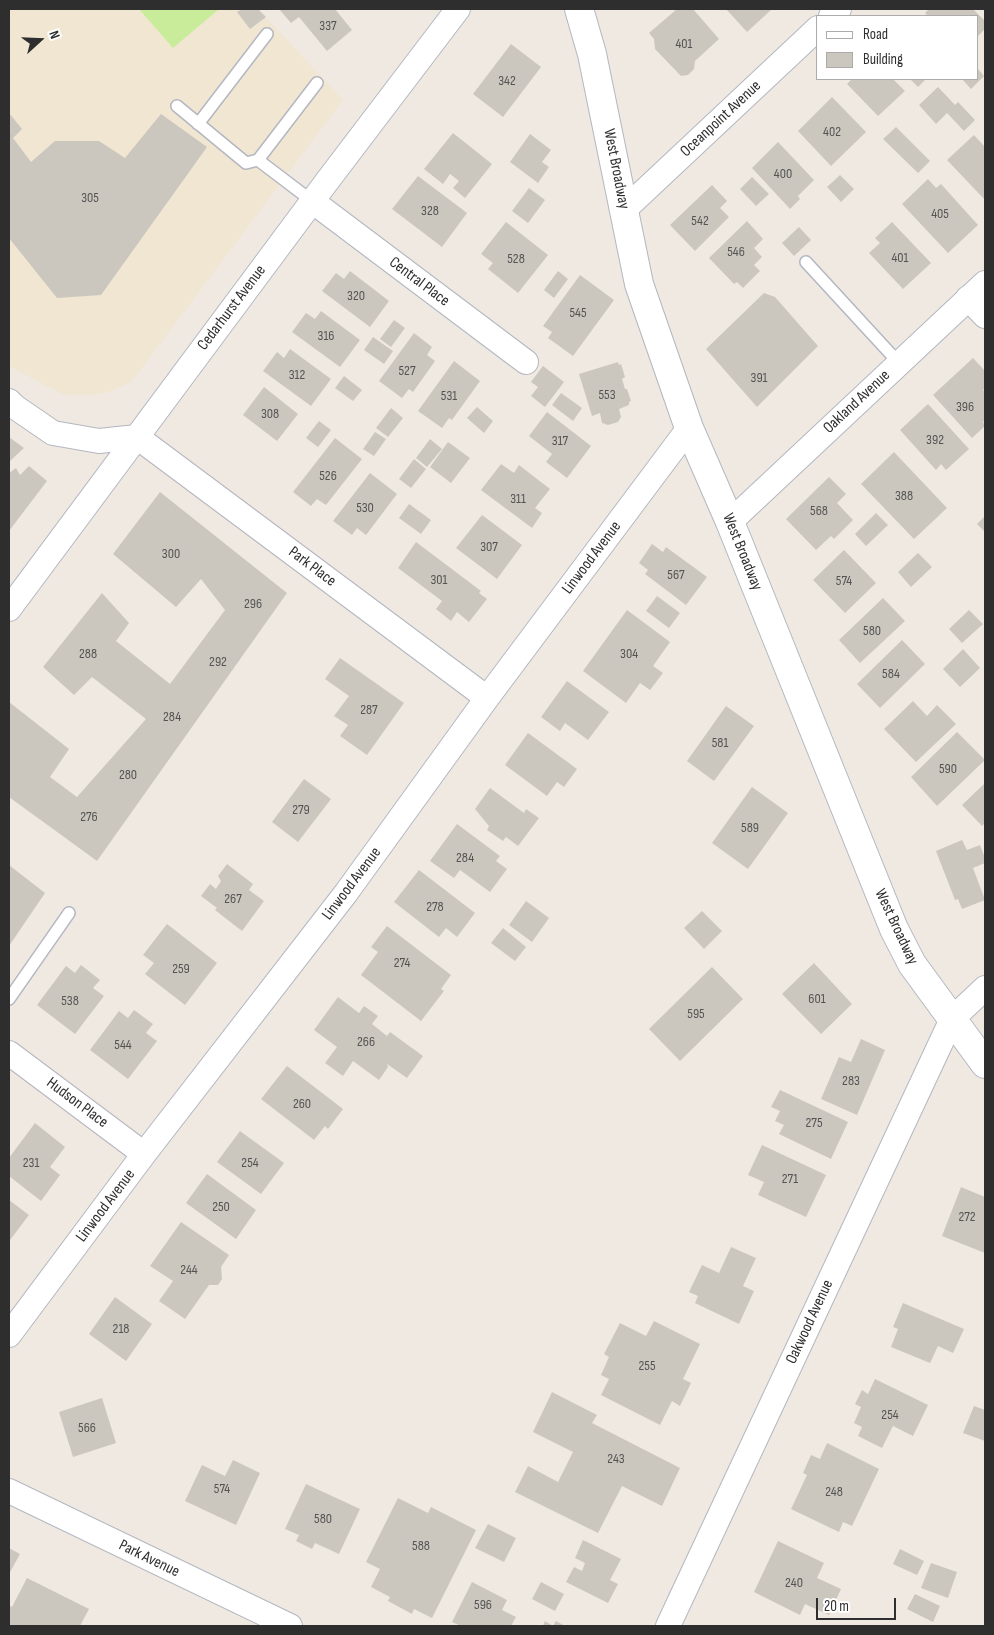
<!DOCTYPE html>
<html>
<head>
<meta charset="utf-8">
<style>
  body { margin:0 }
  #map { position:relative; width:994px; height:1635px; overflow:hidden; background:#efe9e1; font-family:"Sofia Sans Condensed",sans-serif }
  canvas { display:block }
  .frame { position:absolute; inset:0; border:10px solid #2e2e2e; pointer-events:none }
  .legend { position:absolute; left:816px; top:15px; width:162px; height:65px; box-sizing:border-box; background:#fff; border:1px solid #ababab; margin:0; padding:6px 9px; list-style:none; font-size:15px; color:#2e2e2e }
  .legend li { display:flex; align-items:center; gap:10px; height:25px }
  .legend b { width:25px; border:1px solid #ababab }
  .north { position:absolute; left:15px; top:15px; width:50px; height:50px; -webkit-text-stroke:4px #fff; paint-order:stroke; rotate:70deg; font-size:14px; font-weight:700; line-height:20px; text-align:center; color:#2e2e2e }
  .north::after { content:''; display:block; margin:auto; width:18px; height:22px; background:#2e2e2e; clip-path:polygon(50% 0,100% 100%,50% 72%,0 100%) }
  .scale { position:absolute; left:816px; top:1598px; width:80px; height:22px; box-sizing:border-box; border:2px solid #2e2e2e; border-top:0; padding-left:6px; font-size:15px; line-height:18px; white-space:nowrap; color:#2e2e2e; -webkit-text-stroke:4px #fff; paint-order:stroke }
</style>
</head>
<body>
<div id="map">
<canvas width="994" height="1635"></canvas>
<div class="frame"></div>
<ul class="legend">
<li><b style="height:6px;background:#fff"></b>Road</li>
<li><b style="height:14px;background:#cbc7bf"></b>Building</li>
</ul>
<div class="north">N</div>
<div class="scale">20 m</div>
</div>
<script>
const ctx = document.querySelector('canvas').getContext('2d');
ctx.lineJoin = 'round';
function fillPath(path, color) { ctx.fillStyle = color; ctx.fill(path, 'evenodd'); }
const poly = rows => new Path2D(rows.map(r => 'M' + r).join(''));
function stroke(path, color, width, dash) { ctx.strokeStyle = color; ctx.lineWidth = width; ctx.lineCap = dash ? 'butt' : 'round'; ctx.setLineDash(dash || []); ctx.stroke(path); }
function label(font, color, halo, rows, align = 'center') {
  ctx.font = font + ' "Sofia Sans Condensed",sans-serif'; ctx.lineWidth = 4.5; ctx.setLineDash([]); ctx.textBaseline = 'middle'; ctx.strokeStyle = halo; ctx.fillStyle = color; for (const [text, x, y, turn = 0] of rows) {
    ctx.save(); ctx.translate(x, y); ctx.rotate((+turn || 0) * Math.PI / 180); ctx.textAlign = isNaN(turn) ? turn : align; if (halo) ctx.strokeText(text, 0, 0); ctx.fillText(text, 0, 0); ctx.restore();
  }
}
fillPath(poly([
  [9,9,258,9,343,100,132,381,109,392,91,395,71,395,60,393,9,366]
]), '#f0e6d1');
fillPath(poly([
  [139,9,219,9,173,48]
]), '#c9ec9a');
fillPath(poly([
  [242,9,258,9,266,17,250,29,237,12],
  [279,9,335,9,352,30,327,51,299,17,291,23],
  [677,9,693,9,719,39,695,61,694,69,688,75,681,76,655,49,654,39,649,33],
  [726,9,772,9,747,32],
  [929,9,973,9,985,21,985,29,978,36,978,16,928,16,925,13],
  [511,44,541,67,503,117,473,94],
  [978,69,984,76,971,89,962,79,978,79],
  [852,79,893,79,905,91,878,116,847,84],
  [910,79,926,79,918,87],
  [938,87,955,105,958,102,975,120,964,131,947,113,936,124,919,105],
  [832,97,866,132,831,166,798,131],
  [9,113,22,129,13,138,31,162,55,141,99,141,125,158,161,114,207,147,101,295,57,298,9,238],
  [896,127,930,161,918,173,883,139],
  [453,133,492,164,465,198,453,188,459,181,450,174,443,184,424,169],
  [530,134,551,150,542,162,549,167,538,183,510,162],
  [974,135,985,147,985,200,947,160],
  [778,142,814,180,798,196,800,199,790,209,752,168],
  [840,175,854,189,841,202,827,187],
  [418,176,467,213,442,247,392,209],
  [752,177,769,194,756,206,740,189],
  [928,179,936,188,941,184,978,225,948,253,902,204],
  [712,185,727,201,720,208,729,217,695,251,670,225],
  [529,188,545,200,528,223,512,211],
  [747,221,763,239,754,248,762,257,754,265,760,271,743,288,737,282,734,284,709,258],
  [506,222,548,255,518,293,488,269,493,263,481,254],
  [892,222,931,263,903,289,869,253,880,243,875,238],
  [799,227,811,240,794,256,782,243],
  [350,271,389,301,370,327,322,291,336,273,344,279],
  [558,271,568,279,554,298,544,290],
  [580,275,614,300,573,356,548,338,552,332,543,326],
  [764,293,775,297,818,346,757,407,706,349],
  [321,311,360,340,340,367,292,332,306,313,315,319],
  [394,320,405,328,391,347,380,339],
  [414,333,432,347,427,355,435,361,413,392,409,389,402,398,379,381],
  [373,337,393,351,384,364,364,350],
  [290,349,331,379,311,406,263,371,277,352,284,358],
  [973,358,985,371,985,388,983,390,985,392,985,420,983,422,985,426,972,438,933,395],
  [454,361,480,381,452,420,449,418,442,428,418,411],
  [618,362,619,365,621,364,625,377,622,379,625,389,627,389,631,401,629,402,629,405,619,409,621,417,618,422,608,425,602,423,600,413,592,416,579,374],
  [543,366,564,382,545,407,531,396,538,387,531,382],
  [344,376,362,390,353,401,335,388],
  [264,387,298,414,277,441,243,415],
  [561,393,582,408,573,421,552,405],
  [928,404,969,449,946,470,941,464,936,470,900,430],
  [477,407,493,421,484,433,467,418],
  [391,408,403,418,388,437,376,428],
  [547,412,591,446,567,478,546,462,552,454,529,436],
  [319,421,331,430,318,447,306,438],
  [375,432,386,439,374,456,363,449],
  [9,437,24,448,9,462],
  [335,438,362,459,326,505,317,499,311,506,293,492],
  [430,439,442,449,427,467,416,458],
  [448,442,470,458,451,483,430,467],
  [894,452,947,508,914,539,861,484],
  [414,459,426,469,411,488,399,479],
  [501,464,514,473,519,465,550,489,535,508,542,513,532,528,481,490],
  [29,466,47,481,9,531,9,473,16,468,20,475],
  [370,473,397,494,366,535,357,528,352,535,333,521],
  [829,477,846,494,837,503,853,520,834,539,831,536,816,550,786,519],
  [160,492,287,593,97,861,9,797,9,702,69,749,50,777,77,797,146,719,92,677,74,695,43,667,102,593,129,623,116,641,170,684,225,610,201,579,176,607,113,554],
  [409,504,431,520,421,534,399,518],
  [876,513,888,525,866,546,855,534],
  [482,515,522,545,497,579,456,548],
  [985,516,985,532,977,524],
  [416,542,481,591,479,593,487,599,469,622,457,612,451,621,436,609,442,601,398,568],
  [652,544,663,552,666,547,707,577,686,605,645,574,648,570,639,563],
  [844,550,876,583,845,613,813,580],
  [918,553,932,567,911,587,898,572],
  [657,596,680,613,669,628,646,611],
  [883,598,905,621,860,663,839,640],
  [627,610,670,642,653,666,663,673,650,690,640,683,626,703,583,671],
  [969,610,983,624,962,643,949,629],
  [902,640,925,664,880,708,857,684],
  [963,649,980,668,960,687,943,669],
  [340,658,404,703,367,755,340,736,348,725,334,716,349,696,325,679],
  [567,681,609,712,588,740,565,723,560,731,541,717],
  [913,701,927,716,937,705,956,724,916,762,884,729],
  [726,706,754,726,714,781,687,761],
  [957,732,985,760,937,806,911,777],
  [528,733,577,769,564,787,557,782,547,796,505,765],
  [304,779,331,799,298,842,272,822],
  [984,784,985,823,982,826,962,805],
  [752,787,788,813,748,869,712,843],
  [490,788,524,813,526,809,539,818,518,846,506,837,503,841,487,830,489,826,475,809],
  [457,824,500,856,496,861,507,869,490,892,460,870,454,878,430,861],
  [962,840,967,850,980,845,985,858,985,863,973,868,985,900,962,909,958,899,955,900,936,851],
  [227,864,253,884,249,890,264,901,242,931,215,910,217,908,201,896,210,884,216,889,221,881,218,876],
  [9,865,45,893,9,946],
  [419,870,475,913,457,937,446,928,439,937,394,902],
  [526,901,549,918,532,942,509,925],
  [702,911,722,931,704,949,684,928],
  [167,924,217,963,185,1005,145,974,154,963,143,955],
  [387,926,451,975,441,989,444,991,421,1021,361,975,378,952,371,947],
  [503,928,526,947,515,961,491,943],
  [814,963,852,1004,821,1034,782,994],
  [81,965,100,980,93,988,104,996,75,1034,37,1005,66,966,75,973],
  [712,967,743,999,680,1061,649,1029],
  [338,997,359,1013,364,1006,378,1016,372,1024,387,1036,390,1032,423,1056,407,1078,387,1064,388,1067,379,1080,353,1061,343,1076,325,1063,337,1047,314,1030],
  [134,1010,153,1024,146,1033,157,1041,128,1079,90,1050,119,1011,128,1018],
  [861,1039,885,1050,857,1115,821,1099,839,1057,851,1062],
  [287,1066,343,1109,328,1129,325,1126,314,1140,261,1099],
  [780,1090,848,1122,831,1159,779,1134,784,1125,775,1121,780,1111,771,1107],
  [35,1123,65,1147,50,1167,60,1175,41,1201,9,1176,9,1158],
  [240,1131,284,1163,261,1194,217,1162],
  [762,1145,826,1175,806,1217,758,1195,764,1182,748,1175],
  [207,1174,256,1210,236,1239,186,1203],
  [961,1187,985,1197,985,1253,942,1236],
  [9,1200,29,1215,10,1240,9,1239],
  [181,1222,229,1255,221,1267,222,1279,218,1285,209,1285,185,1319,159,1301,173,1281,150,1266],
  [731,1247,756,1258,743,1286,754,1291,739,1324,695,1303,698,1296,689,1292,702,1265,719,1273],
  [115,1297,152,1324,126,1361,89,1334],
  [903,1303,964,1329,953,1353,938,1346,930,1363,891,1347,898,1329,893,1327],
  [654,1321,700,1344,683,1379,691,1383,680,1406,672,1401,660,1425,601,1395,609,1379,601,1375,609,1357,604,1354,620,1323,646,1336],
  [875,1379,928,1405,913,1436,893,1426,882,1448,858,1436,862,1427,854,1423,861,1407,855,1404,862,1390,868,1394],
  [552,1392,597,1415,592,1423,680,1468,662,1506,622,1486,598,1533,515,1492,528,1466,558,1482,573,1452,533,1432],
  [102,1398,116,1443,73,1457,59,1412],
  [974,1406,985,1410,985,1441,963,1433],
  [827,1443,879,1469,852,1526,843,1522,839,1532,791,1509,807,1475,803,1473,811,1455,820,1459],
  [233,1460,260,1473,236,1525,185,1501,202,1465,225,1476],
  [306,1484,360,1509,339,1554,315,1543,312,1549,296,1541,299,1535,285,1529],
  [398,1498,428,1513,431,1507,476,1530,432,1618,414,1609,412,1614,388,1601,390,1597,371,1587,380,1569,366,1562],
  [488,1524,516,1538,504,1562,475,1548],
  [583,1540,621,1559,610,1580,618,1584,608,1603,566,1582,574,1567,582,1571,585,1563,575,1558],
  [778,1541,824,1563,817,1578,841,1589,829,1615,805,1604,800,1615,754,1592],
  [9,1548,20,1554,9,1574],
  [900,1549,924,1561,917,1575,893,1564],
  [931,1563,957,1572,948,1598,921,1588],
  [27,1578,89,1609,80,1626,9,1626,9,1609,10,1606,12,1607],
  [472,1582,507,1600,502,1610,516,1617,511,1626,461,1626,452,1622],
  [541,1582,564,1594,555,1611,532,1599],
  [915,1594,940,1606,933,1622,907,1609],
  [545,1621,553,1626,556,1621,565,1626,543,1626]
]), '#cbc7bf');
const service = poly([
  [177,106,246,163,258,160,312,201],
  [198,124,267,34],
  [258,160,317,83],
  [806,262,899,363],
  [9,999,69,913]
]);
const minor = poly([
  [831,16,839,9],
  [312,201,526,362],
  [624,210,818,28],
  [968,298,985,316],
  [9,401,15,407,53,433,99,441,137,437,487,698],
  [730,522,985,283],
  [9,609,328,180,458,9],
  [9,1053,144,1154],
  [9,1335,144,1154,346,893,487,698,689,428],
  [9,1491,290,1626],
  [668,1626,952,1019,985,988]
]);
const secondary = poly([
  [579,9,592,54,639,284,689,428,730,522,894,929,912,964,985,1064]
]);
stroke(service, '#b4b7c1', 14);
stroke(minor, '#b4b7c1', 26);
stroke(secondary, '#b4b7c1', 30);
stroke(service, '#fff', 11);
stroke(minor, '#fff', 24);
stroke(secondary, '#fff', 28);
label('14px', '#555452', null, [
  ["337",328,26],
  ["401",684,44],
  ["342",507,81],
  ["402",832,132],
  ["400",783,174],
  ["305",90,198],
  ["328",430,211],
  ["405",940,214],
  ["542",700,221],
  ["546",736,252],
  ["401",900,258],
  ["528",516,259],
  ["320",356,296],
  ["545",578,313],
  ["316",326,336],
  ["527",407,371],
  ["312",297,375],
  ["391",759,378],
  ["553",607,395],
  ["531",449,396],
  ["396",965,407],
  ["308",270,414],
  ["392",935,440],
  ["317",560,441],
  ["526",328,476],
  ["388",904,496],
  ["311",518,499],
  ["530",365,508],
  ["568",819,511],
  ["307",489,547],
  ["300",171,554],
  ["567",676,575],
  ["301",439,580],
  ["574",844,581],
  ["296",253,604],
  ["580",872,631],
  ["288",88,654],
  ["304",629,654],
  ["292",218,662],
  ["584",891,674],
  ["287",369,710],
  ["284",172,717],
  ["581",720,743],
  ["590",948,769],
  ["280",128,775],
  ["279",301,810],
  ["276",89,817],
  ["589",750,828],
  ["284",465,858],
  ["267",233,899],
  ["278",435,907],
  ["274",402,963],
  ["259",181,969],
  ["601",817,999],
  ["538",70,1001],
  ["595",696,1014],
  ["266",366,1042],
  ["544",123,1045],
  ["283",851,1081],
  ["260",302,1104],
  ["275",814,1123],
  ["231",31,1163],
  ["254",250,1163],
  ["271",790,1179],
  ["250",221,1207],
  ["272",967,1217],
  ["244",189,1270],
  ["218",121,1329],
  ["255",647,1366],
  ["254",890,1415],
  ["566",87,1428],
  ["243",616,1459],
  ["574",222,1489],
  ["248",834,1492],
  ["580",323,1519],
  ["588",421,1546],
  ["240",794,1583],
  ["596",483,1605]
]);
label('16px', '#2e2e2e', '#fff', [
  ["Oceanpoint Avenue",721,119,-43],
  ["West Broadway",616,169,79],
  ["Central Place",419,282,37],
  ["Cedarhurst Avenue",232,308,-53],
  ["Oakland Avenue",857,402,-43],
  ["West Broadway",742,552,68],
  ["Linwood Avenue",592,558,-53],
  ["Park Place",312,567,37],
  ["Linwood Avenue",352,884,-53],
  ["West Broadway",896,927,65],
  ["Hudson Place",77,1103,37],
  ["Linwood Avenue",106,1206,-53],
  ["Oakwood Avenue",810,1322,-65],
  ["Park Avenue",149,1559,26]
]);
</script>
</body>
</html>
